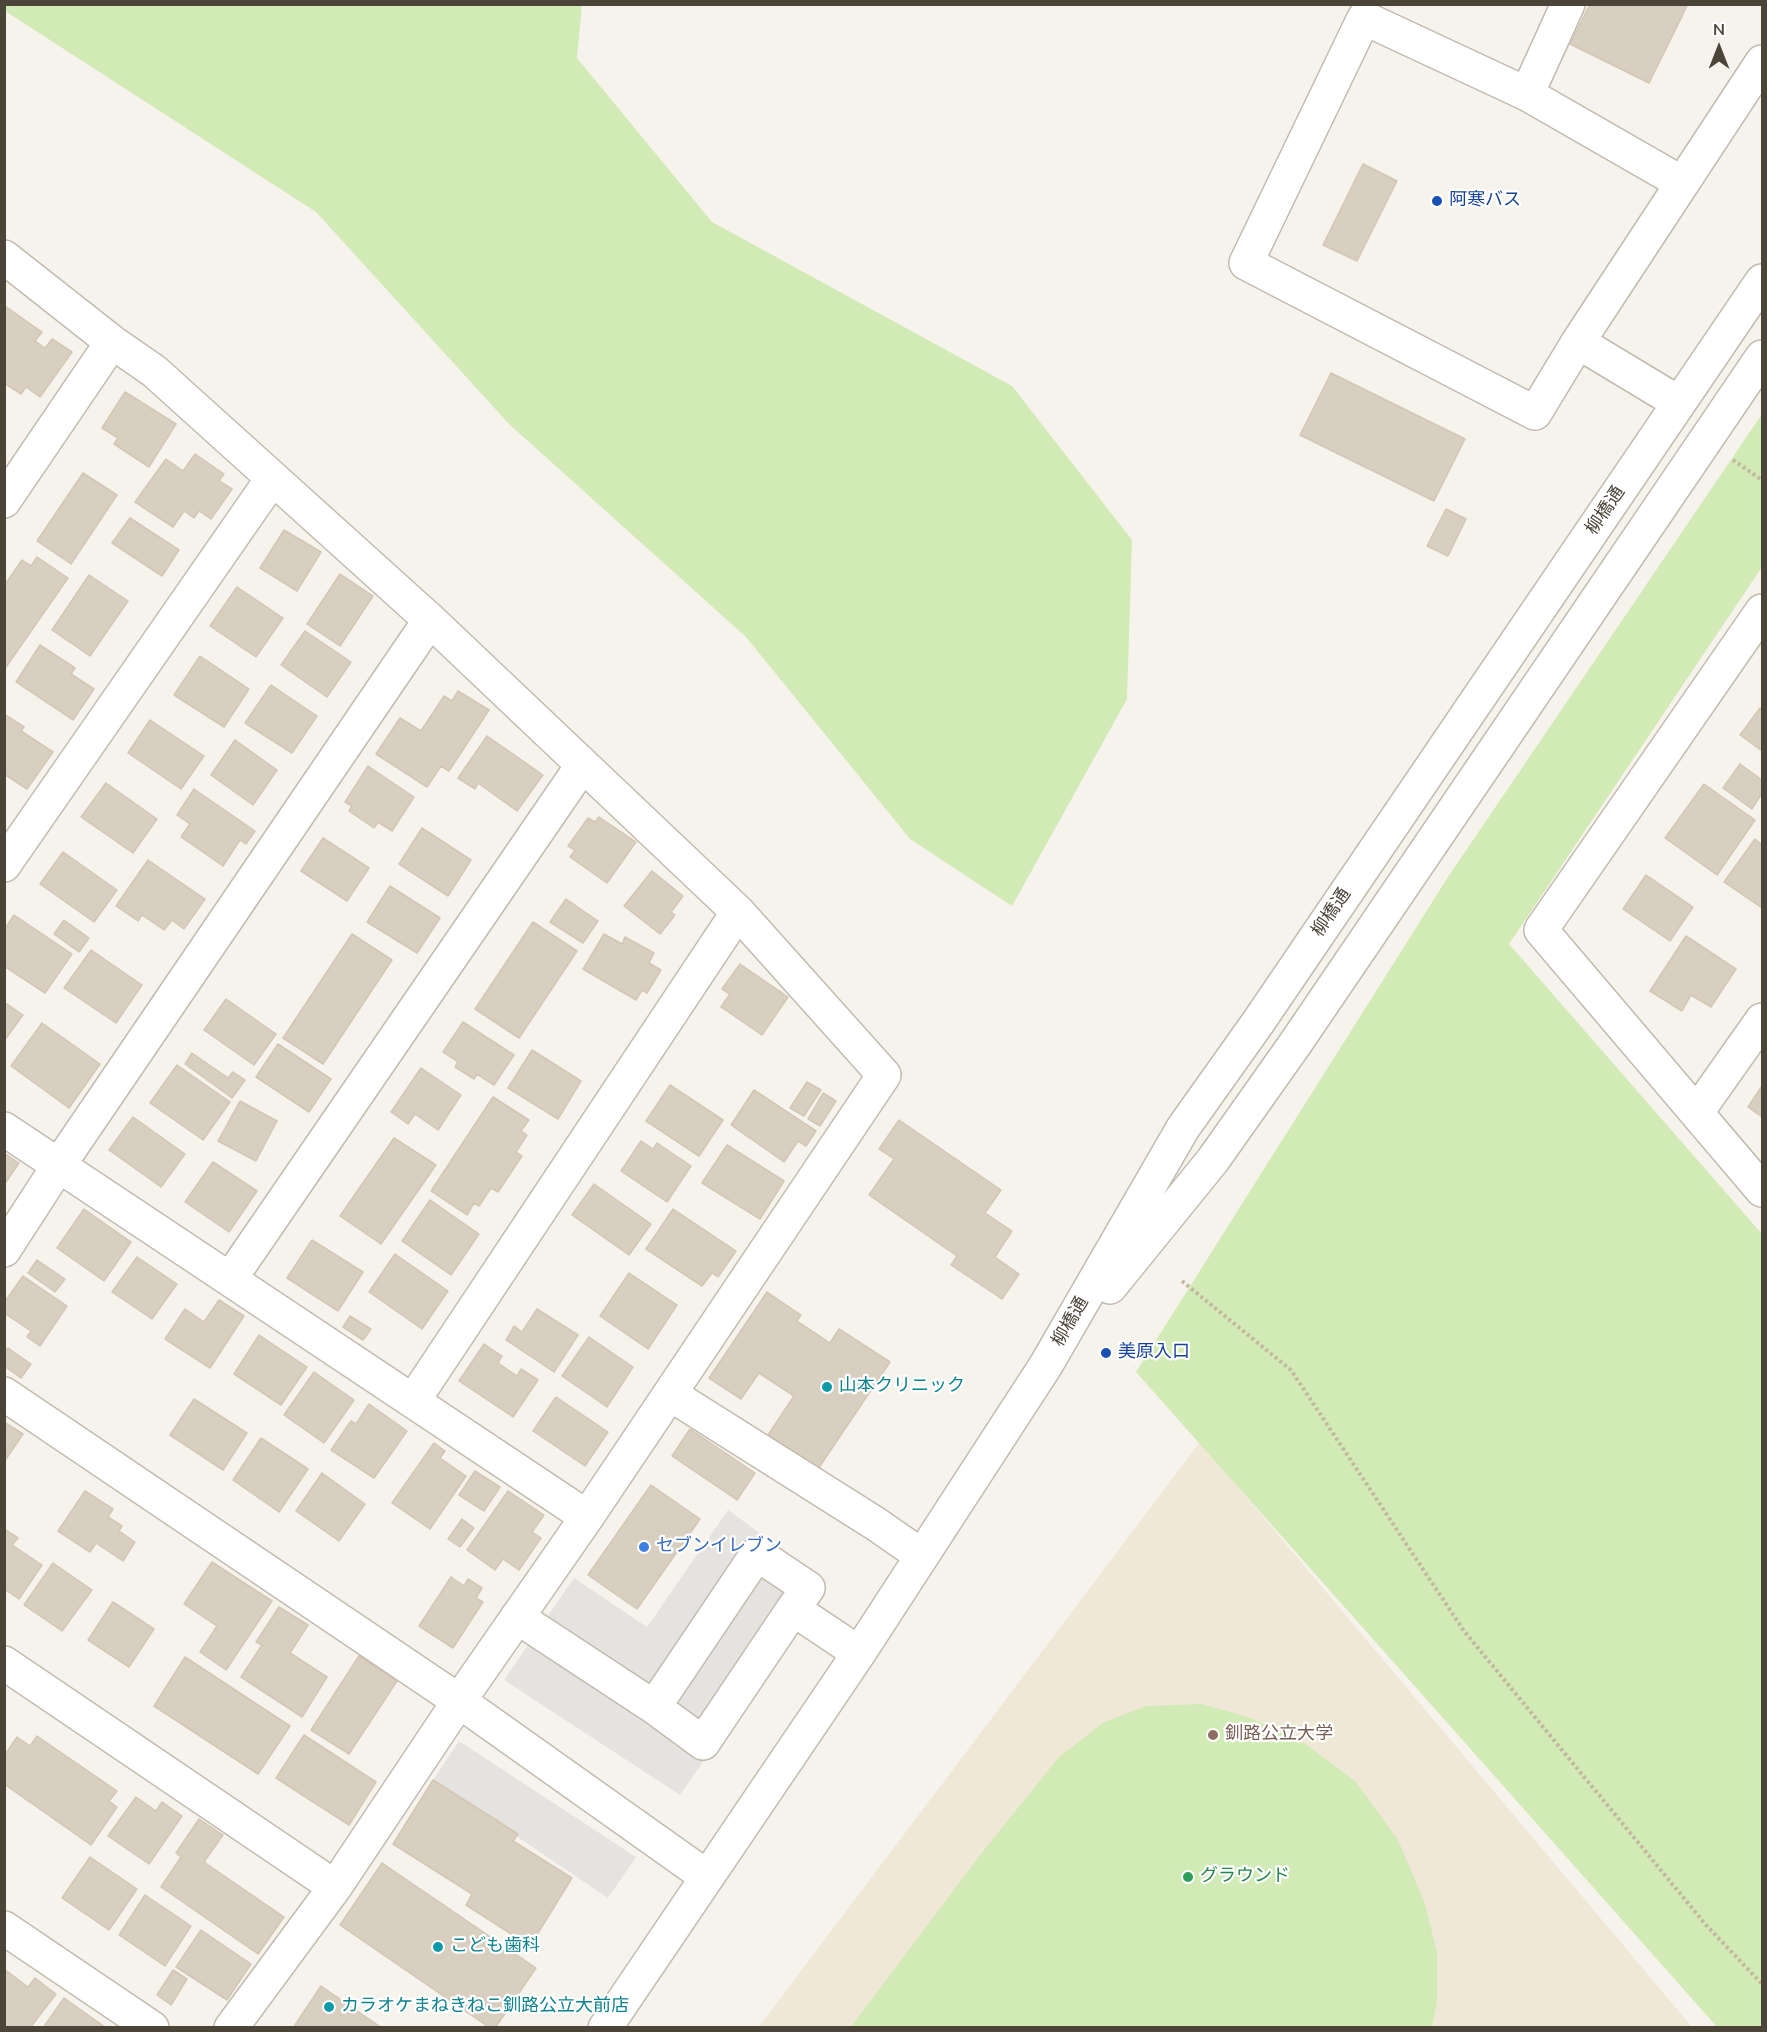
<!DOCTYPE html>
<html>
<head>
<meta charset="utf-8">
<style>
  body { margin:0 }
  #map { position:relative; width:1767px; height:2032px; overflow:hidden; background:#f6f3ec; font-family:"Nunito Sans",sans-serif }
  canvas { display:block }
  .frame { position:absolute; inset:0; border:6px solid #4b4439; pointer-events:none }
  .north { position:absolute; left:1689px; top:18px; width:60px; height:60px; -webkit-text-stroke:4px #fff; paint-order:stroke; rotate:0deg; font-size:16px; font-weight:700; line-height:24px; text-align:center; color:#4b4439 }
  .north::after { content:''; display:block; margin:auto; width:21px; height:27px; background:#4b4439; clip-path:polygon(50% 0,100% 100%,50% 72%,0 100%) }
</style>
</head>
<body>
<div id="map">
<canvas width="1767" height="2032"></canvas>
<div class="frame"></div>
<div class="north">N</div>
</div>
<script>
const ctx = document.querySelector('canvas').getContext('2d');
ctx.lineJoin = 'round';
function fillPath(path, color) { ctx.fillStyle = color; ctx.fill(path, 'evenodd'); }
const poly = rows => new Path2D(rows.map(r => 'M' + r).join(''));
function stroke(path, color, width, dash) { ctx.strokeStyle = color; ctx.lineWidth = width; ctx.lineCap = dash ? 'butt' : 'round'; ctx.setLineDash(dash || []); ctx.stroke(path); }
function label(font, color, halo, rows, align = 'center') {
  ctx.font = font + ' "Nunito Sans","Noto Sans JP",sans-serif'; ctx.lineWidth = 4.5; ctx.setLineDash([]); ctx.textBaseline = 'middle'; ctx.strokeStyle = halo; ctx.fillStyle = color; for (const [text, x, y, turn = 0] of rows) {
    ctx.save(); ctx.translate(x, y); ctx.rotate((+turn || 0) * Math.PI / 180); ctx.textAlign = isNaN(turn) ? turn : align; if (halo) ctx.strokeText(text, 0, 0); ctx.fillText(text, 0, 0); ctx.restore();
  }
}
fillPath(poly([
  [1200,1442,1692,2027,758,2028]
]), '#efe8d6');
fillPath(poly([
  [4,5,582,5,577,58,712,222,1012,386,1132,540,1127,699,1012,906,910,839,746,637,509,424,316,212,5,11],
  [1762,414,1762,567,1509,944,1762,1234,1762,2027,1718,2028,1136,1372,1448,877],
  [1202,1704,1251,1718,1307,1745,1356,1782,1398,1840,1424,1901,1437,1952,1437,2002,1432,2027,851,2027,981,1854,1059,1757,1104,1722,1147,1706]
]), '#d2eab5');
fillPath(poly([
  [728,1510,827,1582,680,1795,504,1680,574,1578,647,1627],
  [459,1741,636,1857,608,1898,433,1780]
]), '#e5e3e0');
const building = poly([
  [1590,4,1688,4,1649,83,1570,44,1590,4],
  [1363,164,1397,181,1357,261,1323,245,1363,164],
  [5,306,42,332,35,341,45,348,52,339,72,352,40,397,26,387,21,394,4,383,5,306],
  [1331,373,1465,439,1434,501,1300,435,1331,373],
  [125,392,176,424,149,467,114,444,118,438,102,428,125,392],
  [195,454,224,474,219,481,232,489,211,519,199,511,194,518,184,511,173,527,135,502,166,459,183,471,195,454],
  [83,473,117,495,71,564,37,541,83,473],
  [1446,509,1466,519,1448,556,1427,546,1446,509],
  [130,518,179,550,162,576,112,543,130,518],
  [284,530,321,552,297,591,260,568,284,530],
  [37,557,68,578,4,670,4,586,22,560,31,566,37,557],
  [340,574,373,596,340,646,307,624,340,574],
  [89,575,128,601,90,656,52,630,89,575],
  [237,587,283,618,256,657,210,626,237,587],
  [305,631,351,662,327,697,281,665,305,631],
  [40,645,75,668,71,674,94,689,73,720,16,682,40,645],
  [200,656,249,689,224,727,174,695,200,656],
  [271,685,317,716,292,753,245,723,271,685],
  [458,691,489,710,449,771,441,766,427,787,376,754,400,718,421,731,444,696,452,701,458,691],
  [1760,708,1762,711,1762,751,1740,735,1760,708],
  [4,714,24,727,21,731,53,752,27,789,4,774,4,714],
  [150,720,204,756,181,789,128,753,150,720],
  [487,736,543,775,517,811,478,783,475,789,458,778,487,736],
  [235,740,277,770,253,805,211,775,235,740],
  [1740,764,1762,780,1762,793,1752,809,1723,788,1740,764],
  [368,766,414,797,392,831,378,822,374,828,349,811,352,806,345,802,368,766],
  [106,783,157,819,133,853,81,817,106,783],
  [1704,784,1755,820,1717,875,1665,838,1704,784],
  [194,789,255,831,246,844,240,840,223,866,181,837,190,824,177,815,194,789],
  [599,817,636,842,607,883,570,857,575,850,568,846,588,818,595,822,599,817],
  [422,828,471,860,448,896,399,864,422,828],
  [323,838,369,868,347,901,301,871,323,838],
  [1755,839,1762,845,1762,908,1724,882,1755,839],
  [63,852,117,890,94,922,40,884,63,852],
  [148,860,205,899,184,929,172,920,164,930,142,915,138,921,116,906,148,860],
  [652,871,683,896,671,912,675,915,660,934,624,906,652,871],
  [1646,875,1693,907,1670,941,1623,909,1646,875],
  [390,886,440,918,417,953,367,922,390,886],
  [566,899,598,921,583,943,550,922,566,899],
  [14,915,72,954,45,993,4,966,4,930,14,915],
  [64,920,89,938,79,952,54,934,64,920],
  [533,922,577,951,519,1038,475,1009,533,922],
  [352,934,392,960,323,1064,283,1038,352,934],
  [604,934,622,944,625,937,654,953,649,963,661,970,647,993,642,990,636,1000,583,969,604,934],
  [1686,936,1736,969,1711,1007,1691,995,1682,1011,1650,991,1686,936],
  [91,950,142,985,116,1023,64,988,91,950],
  [740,964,788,997,762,1035,721,1007,730,994,722,989,740,964],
  [226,999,276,1034,254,1065,204,1030,226,999],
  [4,1002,23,1015,4,1041,4,1002],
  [463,1022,514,1055,494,1085,477,1074,474,1079,455,1067,458,1062,443,1052,463,1022],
  [42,1023,100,1064,69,1108,11,1066,42,1023],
  [278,1044,331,1079,309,1112,256,1077,278,1044],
  [532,1050,581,1081,558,1119,508,1088,532,1050],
  [192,1053,228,1078,233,1072,245,1080,232,1098,185,1064,192,1053],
  [177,1065,230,1102,203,1140,150,1103,177,1065],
  [421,1068,461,1095,438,1130,415,1114,408,1124,391,1112,421,1068],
  [807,1082,821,1090,804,1116,790,1108,807,1082],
  [670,1085,723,1120,699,1156,646,1121,670,1085],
  [1762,1086,1762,1117,1748,1107,1762,1086],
  [754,1090,816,1131,806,1146,798,1141,784,1162,731,1125,754,1090],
  [823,1093,836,1101,820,1126,808,1119,823,1093],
  [493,1097,529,1120,521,1131,527,1135,516,1152,522,1156,498,1192,491,1188,479,1206,474,1203,467,1215,431,1191,493,1097],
  [240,1101,277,1121,256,1161,218,1141,240,1101],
  [133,1117,185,1154,161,1187,109,1150,133,1117],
  [899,1120,1001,1190,985,1213,1012,1231,995,1257,1019,1274,1002,1299,951,1265,957,1256,869,1195,894,1159,879,1149,899,1120],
  [394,1138,436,1165,381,1244,340,1216,394,1138],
  [641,1141,653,1149,657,1143,691,1166,667,1202,621,1171,641,1141],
  [727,1145,784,1181,760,1219,702,1183,727,1145],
  [4,1153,19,1163,4,1185,4,1153],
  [213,1162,257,1191,229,1232,185,1202,213,1162],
  [594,1184,651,1224,629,1255,572,1215,594,1184],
  [430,1200,479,1234,451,1275,402,1241,430,1200],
  [84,1209,131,1242,104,1281,57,1248,84,1209],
  [673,1209,736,1251,718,1277,712,1273,702,1286,646,1249,673,1209],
  [312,1240,363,1272,338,1311,287,1278,312,1240],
  [395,1254,448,1291,422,1329,369,1292,395,1254],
  [137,1257,177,1284,152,1319,112,1292,137,1257],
  [37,1260,65,1279,55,1292,28,1273,37,1260],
  [629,1273,677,1305,648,1349,600,1316,629,1273],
  [23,1276,67,1306,40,1346,27,1337,31,1331,4,1313,4,1303,23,1276],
  [767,1292,801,1315,797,1321,830,1343,839,1329,890,1362,818,1469,768,1435,794,1396,759,1373,741,1399,709,1378,767,1292],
  [219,1300,244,1316,210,1368,165,1339,185,1309,204,1322,219,1300],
  [537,1309,578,1335,554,1372,506,1340,514,1326,522,1332,537,1309],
  [350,1316,371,1329,363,1340,343,1327,350,1316],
  [259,1335,307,1367,281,1405,234,1374,259,1335],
  [589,1337,633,1367,607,1407,562,1376,589,1337],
  [484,1344,502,1356,498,1363,517,1376,521,1369,538,1380,513,1417,459,1381,484,1344],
  [8,1348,31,1364,21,1378,4,1366,4,1352,8,1348],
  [314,1372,354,1400,324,1443,284,1415,314,1372],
  [556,1397,608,1432,585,1466,533,1431,556,1397],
  [194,1399,247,1433,223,1470,170,1435,194,1399],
  [369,1404,407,1431,374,1478,331,1450,351,1421,356,1424,369,1404],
  [4,1422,23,1434,4,1462,4,1422],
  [690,1429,755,1473,737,1500,672,1456,690,1429],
  [261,1438,308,1469,279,1512,233,1480,261,1438],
  [434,1443,445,1451,440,1458,466,1476,430,1529,392,1503,434,1443],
  [475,1471,500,1487,484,1511,459,1495,475,1471],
  [322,1473,365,1504,339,1541,296,1511,322,1473],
  [651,1485,700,1519,637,1609,588,1575,651,1485],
  [85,1491,113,1509,108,1517,122,1526,119,1531,135,1542,123,1561,96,1543,90,1552,58,1531,85,1491],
  [508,1491,544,1515,532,1532,541,1538,519,1570,503,1559,495,1570,467,1550,508,1491],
  [462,1519,474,1528,460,1547,448,1539,462,1519],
  [4,1529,18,1538,12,1545,42,1565,19,1599,4,1589,4,1529],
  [212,1562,272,1601,226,1670,200,1652,217,1626,184,1604,212,1562],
  [53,1563,92,1590,62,1631,24,1605,53,1563],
  [451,1577,464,1586,468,1579,482,1588,476,1598,483,1602,453,1648,419,1626,451,1577],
  [113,1602,154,1629,129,1667,88,1640,113,1602],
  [279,1607,308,1625,290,1653,327,1677,302,1717,241,1677,262,1645,256,1642,279,1607],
  [359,1656,397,1681,349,1754,311,1730,359,1656],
  [185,1657,290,1726,258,1774,154,1706,185,1657],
  [304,1735,376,1782,349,1825,276,1778,304,1735],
  [37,1736,117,1791,109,1801,117,1807,91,1845,4,1784,4,1756,17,1737,30,1746,37,1736],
  [433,1780,518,1834,513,1841,572,1878,530,1946,466,1905,472,1894,393,1844,433,1780],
  [136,1797,156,1811,162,1802,182,1816,149,1864,108,1836,136,1797],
  [199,1819,223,1835,204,1862,284,1917,258,1954,161,1887,181,1857,176,1853,199,1819],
  [90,1857,137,1889,109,1930,62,1898,90,1857],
  [382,1863,536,1968,495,2028,490,2028,340,1925,382,1863],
  [145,1895,191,1926,165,1966,119,1935,145,1895],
  [201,1930,251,1964,227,2000,176,1967,201,1930],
  [4,1969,28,1987,35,1978,56,1994,30,2028,4,2028,4,1969],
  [173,1970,187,1979,171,2005,157,1995,173,1970],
  [321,1986,382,2028,293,2028,321,1986],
  [64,1998,105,2027,105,2028,43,2028,64,1998]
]);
fillPath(building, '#d8cfc1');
stroke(building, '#d3c7b4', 1.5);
const minor = poly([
  [1568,4,1527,94,1364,18,1246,263,1535,413,1578,342],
  [1527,94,1682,183],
  [4,257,112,342,154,371,430,620,738,912,884,1075,587,1517,459,1701,335,1887,231,2028],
  [1679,403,1578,342,1762,62],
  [4,501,112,342],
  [1762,611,1541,930,1762,1190],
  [4,865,272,479],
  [1697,1112,1762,1020],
  [4,1129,587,1517],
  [4,1250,59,1165,430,620],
  [230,1279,582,766],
  [1110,1287,1213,1160,1295,1044,1762,357],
  [4,1394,459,1701,707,1877],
  [670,1394,876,1524,922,1556],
  [413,1401,738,912],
  [517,1617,654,1707,757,1554,808,1588,793,1609],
  [4,1663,335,1887],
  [654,1707,703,1743,793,1609,859,1653],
  [4,1928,152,2028],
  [605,2028,859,1653,1046,1365,1183,1128,1259,1021,1762,281]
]);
stroke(minor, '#c2bbae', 36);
stroke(poly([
  [1733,460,1762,480],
  [1182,1281,1291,1370,1464,1631,1706,1925,1762,1984]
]), '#c4b79f', 4, [3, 3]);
stroke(minor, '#fff', 33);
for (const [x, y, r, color] of [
  [1437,201,6,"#1a4fb4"],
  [1106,1353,6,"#1a4fb4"],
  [827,1387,6,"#0f9aa8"],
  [644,1547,6,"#3f7fe0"],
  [1213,1735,6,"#8d6e63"],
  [1188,1877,6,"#2e9e5b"],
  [438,1947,6,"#0f9aa8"],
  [329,2007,6,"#0f9aa8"]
]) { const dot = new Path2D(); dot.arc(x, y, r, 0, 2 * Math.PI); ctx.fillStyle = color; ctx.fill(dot); stroke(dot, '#fff', 2); }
label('18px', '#164399', '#fff', [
  ["阿寒バス",1449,201],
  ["美原入口",1118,1353]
], 'left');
label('18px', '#4b4439', '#fff', [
  ["柳橋通",1606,511,-56],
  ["柳橋通",1332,913,-56],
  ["柳橋通",1071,1322,-60]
]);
label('18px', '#0d838f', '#fff', [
  ["山本クリニック",839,1387],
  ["こども歯科",450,1947],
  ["カラオケまねきねこ釧路公立大前店",341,2007]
], 'left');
label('18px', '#366cbe', '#fff', [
  ["セブンイレブン",656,1547]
], 'left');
label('18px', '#785e54', '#fff', [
  ["釧路公立大学",1225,1735]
], 'left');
label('18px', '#27864d', '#fff', [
  ["グラウンド",1200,1877]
], 'left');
</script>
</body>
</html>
